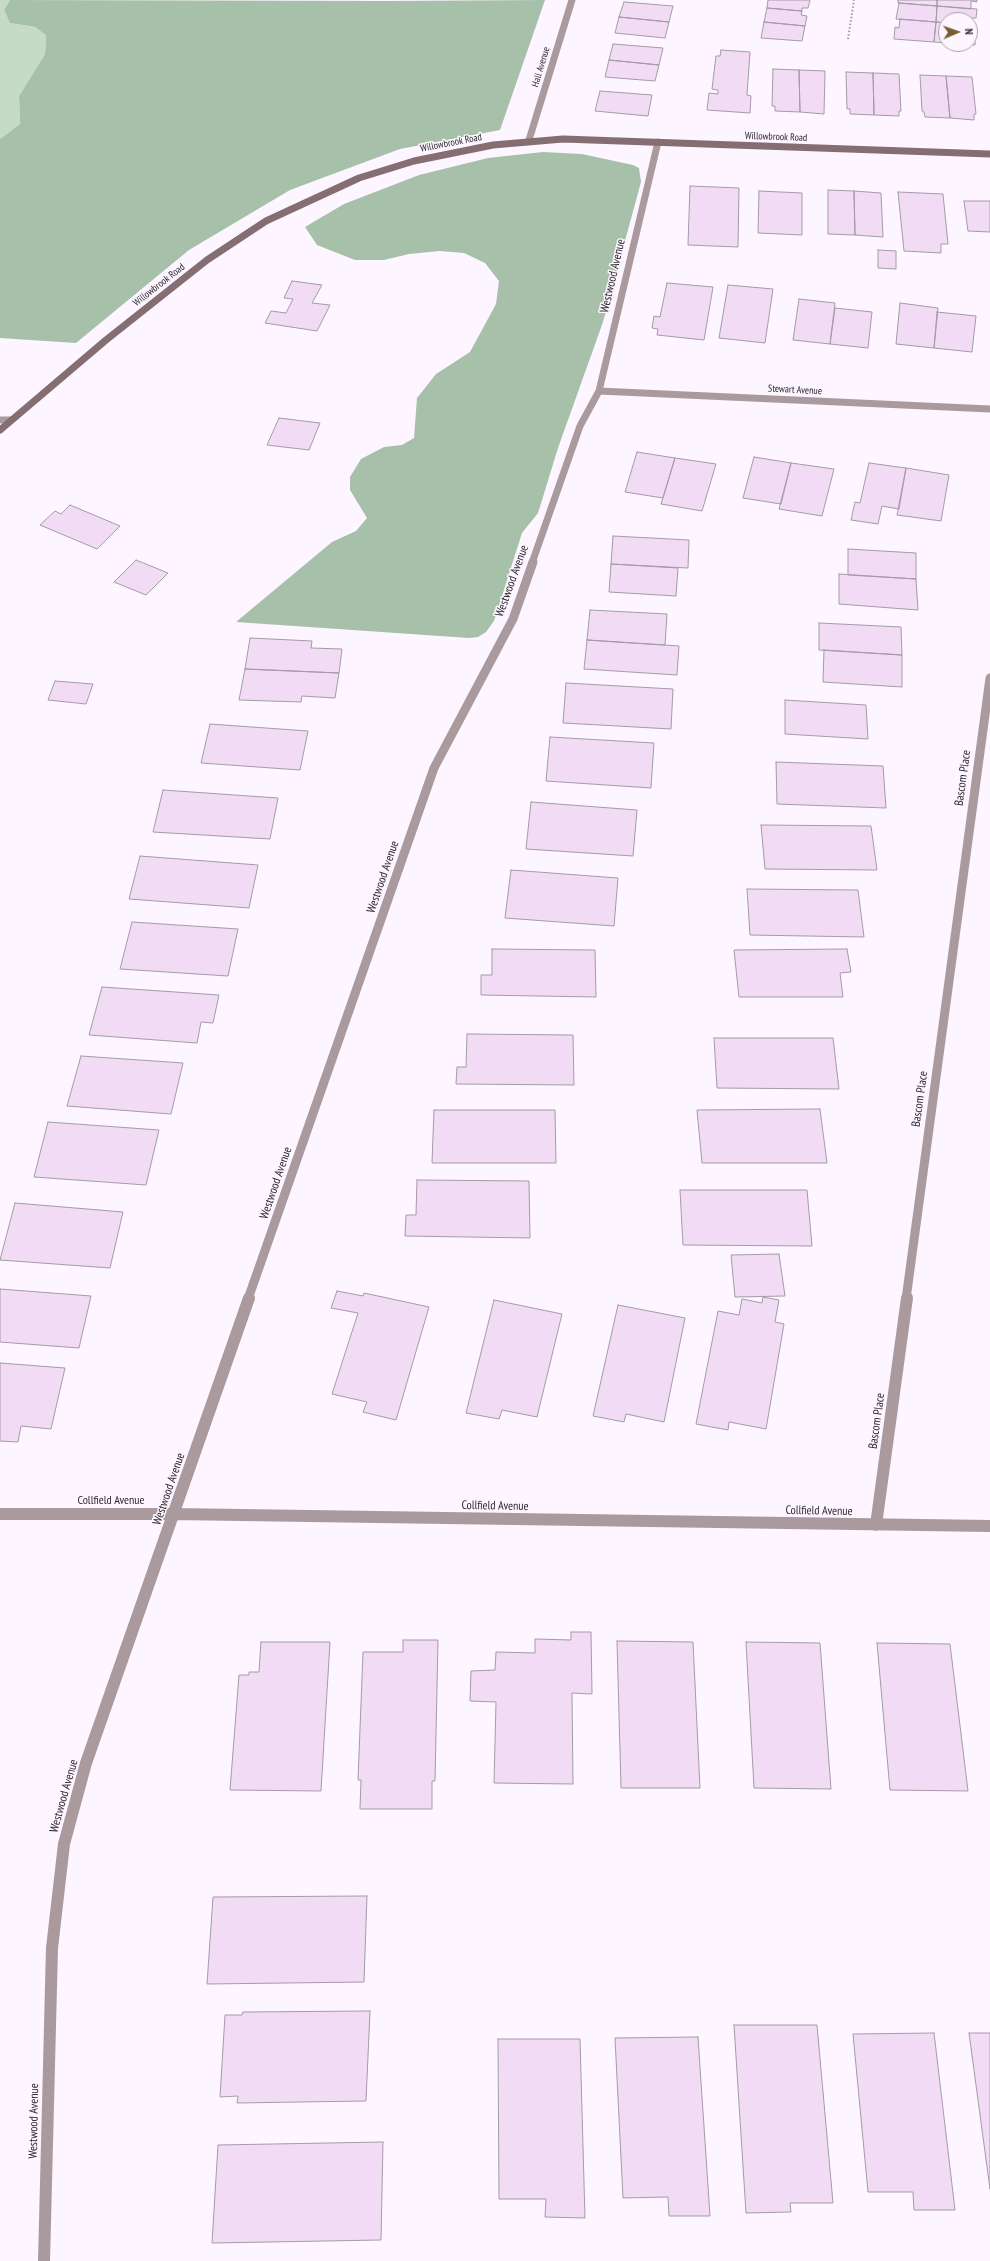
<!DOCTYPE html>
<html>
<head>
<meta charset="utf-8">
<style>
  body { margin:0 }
  #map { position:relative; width:990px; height:2261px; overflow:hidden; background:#fdf5ff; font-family:"PT Sans Narrow",sans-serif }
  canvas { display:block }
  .north { position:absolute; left:938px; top:12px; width:40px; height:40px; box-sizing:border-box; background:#fdf5ff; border:1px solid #a9a3ab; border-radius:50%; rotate:88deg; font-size:11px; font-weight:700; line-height:16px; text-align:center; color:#2b282c }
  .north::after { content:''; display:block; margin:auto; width:14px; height:18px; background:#785d2f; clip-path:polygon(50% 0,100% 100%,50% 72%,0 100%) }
</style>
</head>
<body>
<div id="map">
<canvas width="990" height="2261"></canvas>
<div class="north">N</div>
</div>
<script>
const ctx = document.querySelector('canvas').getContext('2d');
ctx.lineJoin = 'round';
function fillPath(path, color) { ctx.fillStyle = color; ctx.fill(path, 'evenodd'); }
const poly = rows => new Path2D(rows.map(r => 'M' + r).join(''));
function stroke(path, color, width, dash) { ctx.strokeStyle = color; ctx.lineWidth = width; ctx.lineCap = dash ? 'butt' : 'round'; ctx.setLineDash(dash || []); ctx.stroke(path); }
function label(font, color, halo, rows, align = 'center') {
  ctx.font = font + ' "PT Sans Narrow",sans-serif'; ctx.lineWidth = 3; ctx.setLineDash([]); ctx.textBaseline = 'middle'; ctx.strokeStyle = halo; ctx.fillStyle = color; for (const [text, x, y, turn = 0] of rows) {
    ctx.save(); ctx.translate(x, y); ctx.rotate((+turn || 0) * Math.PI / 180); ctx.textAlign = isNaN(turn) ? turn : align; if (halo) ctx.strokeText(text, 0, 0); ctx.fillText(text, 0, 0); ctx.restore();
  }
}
fillPath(poly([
  [0,0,10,0,4,10,10,23,35,27,46,34,45,54,19,96,20,124,0,139]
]), '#c5dbc6');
fillPath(poly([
  [10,0,387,1,545,0,500,130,400,149,290,190,189,250,76,343,0,338,0,139,20,124,19,96,45,54,46,35,35,27,10,23,4,10],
  [543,152,582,154,633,165,639,168,641,182,603,322,558,448,538,513,522,533,494,621,486,632,478,637,469,638,236,622,332,542,356,531,367,518,350,490,350,477,361,459,384,447,402,445,414,438,417,398,436,374,470,352,496,304,499,281,485,263,464,253,439,251,409,254,384,260,355,260,317,245,305,227,344,204,419,175,488,158]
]), '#a7c0a9');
const building = poly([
  [768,0,810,0,808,8,802,8,802,11,767,8,768,0],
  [898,0,937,0,937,6,898,3,898,0],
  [937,0,977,0,977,2,971,1,971,9,937,6,937,0],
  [624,2,673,6,669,22,619,17,624,2],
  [899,3,937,6,936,22,896,19,899,3],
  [937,6,977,9,976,18,971,18,970,25,970,20,946,20,946,23,936,22,937,6],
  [767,8,802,11,801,15,807,16,805,26,764,22,767,8],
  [619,17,669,22,665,38,615,33,619,17],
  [900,19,936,22,934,42,894,39,895,27,899,28,900,19],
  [764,22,805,26,802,41,761,38,764,22],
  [936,22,946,23,946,43,934,42,936,22],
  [970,25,972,25,972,35,975,36,975,45,957,44,970,44,970,25],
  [613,44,663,48,659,65,609,60,613,44],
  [721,50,750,52,747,95,751,96,750,113,707,110,709,93,718,94,718,90,712,89,716,56,720,56,721,50],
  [609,60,659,65,655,81,605,77,609,60],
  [773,69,799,70,800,112,775,111,775,106,772,106,773,69],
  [799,70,825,71,824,114,800,112,799,70],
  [846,72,873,73,874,115,850,114,850,109,847,109,846,72],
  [873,73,899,74,901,111,899,111,899,116,874,115,873,73],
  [920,75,946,76,950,118,925,117,924,112,922,111,920,75],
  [946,76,972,77,976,114,974,114,974,120,950,118,946,76],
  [600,91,652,95,648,116,595,111,600,91],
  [690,186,739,188,738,247,688,245,690,186],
  [828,190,854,191,855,235,828,234,828,190],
  [759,191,802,193,802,235,758,233,759,191],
  [854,191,881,193,883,237,855,235,854,191],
  [898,192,943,194,948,244,941,244,941,253,904,251,898,192],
  [964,201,990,201,990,232,968,231,964,201],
  [878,250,896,251,896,269,878,268,878,250],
  [292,281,322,285,312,303,330,305,317,331,265,323,271,311,286,313,293,299,284,298,292,281],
  [667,283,713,287,704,340,657,335,658,329,652,328,654,316,660,317,667,283],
  [728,285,773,289,765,343,719,338,728,285],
  [799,299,835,303,830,344,793,340,799,299],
  [900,303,938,308,934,348,896,344,900,303],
  [835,308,872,312,868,348,830,344,835,308],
  [937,312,976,316,972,352,934,348,937,312],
  [279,418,320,423,309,450,267,445,279,418],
  [637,452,675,458,663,498,625,492,637,452],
  [754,457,791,463,781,504,743,498,754,457],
  [675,458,716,464,702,511,661,504,675,458],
  [791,463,834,469,822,516,779,509,791,463],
  [869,463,906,468,899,509,882,506,878,524,851,520,855,502,860,503,869,463],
  [906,468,949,475,941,521,897,515,906,468],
  [70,505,120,526,97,549,40,525,55,511,61,514,70,505],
  [613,536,689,540,688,568,611,564,613,536],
  [848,549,916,553,916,579,848,575,848,549],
  [136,560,168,573,146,595,114,582,136,560],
  [611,564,678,568,676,596,609,592,611,564],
  [839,574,916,579,918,610,839,604,839,574],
  [590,610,667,614,665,645,587,640,590,610],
  [819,623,901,627,902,655,819,650,819,623],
  [250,638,312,641,311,648,342,649,339,673,245,669,250,638],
  [587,640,679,646,677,675,584,669,587,640],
  [824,650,902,655,902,687,823,682,824,650],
  [245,669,339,673,335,698,302,696,301,702,239,700,245,669],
  [55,681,93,684,86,704,48,700,55,681],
  [566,683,673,689,671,729,563,723,566,683],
  [785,700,866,705,868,739,785,734,785,700],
  [210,724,308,731,300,770,201,763,210,724],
  [550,737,654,743,651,788,546,781,550,737],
  [776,762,883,766,886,808,777,804,776,762],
  [163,790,278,798,270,839,153,832,163,790],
  [531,802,637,810,633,856,526,849,531,802],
  [761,825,871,826,877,870,765,869,761,825],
  [140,856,258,865,249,908,129,899,140,856],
  [511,870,618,878,614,926,505,918,511,870],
  [747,889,858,890,864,937,750,935,747,889],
  [132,922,238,929,228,976,120,969,132,922],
  [492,949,595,950,596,997,481,995,481,975,492,975,492,949],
  [847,949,851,972,840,973,843,997,739,997,734,950,847,949],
  [102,987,219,995,213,1023,201,1022,197,1043,89,1035,102,987],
  [467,1034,573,1035,574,1085,456,1084,457,1067,466,1067,467,1034],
  [714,1038,833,1038,839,1089,717,1088,714,1038],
  [81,1056,183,1063,171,1114,67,1106,81,1056],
  [820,1109,827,1163,702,1163,697,1110,820,1109],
  [434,1110,555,1110,556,1163,432,1163,434,1110],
  [48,1122,159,1130,146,1185,34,1177,48,1122],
  [417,1180,529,1181,530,1238,405,1236,406,1215,416,1215,417,1180],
  [680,1190,807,1190,812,1246,683,1245,680,1190],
  [15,1203,123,1212,110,1268,0,1260,15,1203],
  [779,1254,785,1296,735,1297,731,1255,779,1254],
  [0,1289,91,1296,79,1348,0,1342,0,1289],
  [337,1291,363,1296,364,1293,429,1307,396,1420,363,1412,367,1402,332,1394,358,1313,331,1308,337,1291],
  [763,1297,779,1300,775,1322,784,1324,766,1429,729,1422,728,1430,696,1424,718,1311,739,1315,742,1299,762,1303,763,1297],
  [494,1300,562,1314,537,1417,502,1410,499,1419,466,1413,494,1300],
  [618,1305,685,1318,664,1422,626,1414,624,1422,593,1416,618,1305],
  [0,1363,65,1368,51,1429,21,1426,18,1442,0,1441,0,1363],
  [571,1632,591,1632,592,1694,572,1693,573,1784,494,1783,496,1702,470,1701,471,1671,495,1670,496,1652,535,1653,535,1639,571,1640,571,1632],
  [403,1640,438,1640,435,1781,432,1781,432,1809,360,1809,361,1780,358,1780,363,1652,403,1652,403,1640],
  [617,1641,693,1642,700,1788,621,1788,617,1641],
  [261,1642,330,1642,321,1791,230,1790,239,1675,249,1675,249,1672,259,1672,261,1642],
  [746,1642,820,1643,831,1789,754,1788,746,1642],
  [877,1643,950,1644,968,1791,890,1790,877,1643],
  [367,1896,364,1982,207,1984,213,1897,367,1896],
  [370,2011,366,2101,237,2103,238,2096,220,2097,225,2015,242,2015,243,2012,370,2011],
  [734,2025,817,2025,833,2203,790,2203,791,2212,746,2213,734,2025],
  [934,2033,955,2210,914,2210,913,2192,868,2192,853,2034,934,2033],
  [969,2033,990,2033,990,2189,969,2033],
  [698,2037,710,2216,669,2216,668,2197,623,2198,615,2038,698,2037],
  [498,2039,580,2039,585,2218,545,2217,546,2199,499,2199,498,2039],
  [383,2142,381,2240,212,2243,218,2145,383,2142]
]);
fillPath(building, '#f1dbf5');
stroke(building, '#a49ba6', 1);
stroke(poly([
  [848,39,854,0]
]), '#a19ba3', 2, [1.5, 2]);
stroke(poly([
  [529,140,572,0],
  [599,391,990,409],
  [0,420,10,420],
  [532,563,580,426,599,391,658,142]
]), '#aa9a9d', 7);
stroke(poly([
  [248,1299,434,768,513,619,533,562],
  [906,1299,990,678]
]), '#aa9a9d', 9);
stroke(poly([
  [0,1514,174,1514,990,1526],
  [876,1525,907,1298],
  [44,2261,52,1948,64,1844,86,1763,249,1298]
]), '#aa9a9d', 12);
stroke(poly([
  [0,430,106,340,207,260,266,221,359,178,414,161,493,145,563,139,990,154]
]), '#846e72', 7);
label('10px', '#2b282c', '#fdf5ff', [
  ["Hall Avenue",541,67,-73],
  ["Willowbrook Road",776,137,2],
  ["Willowbrook Road",451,143,-11],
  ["Willowbrook Road",159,285,-38],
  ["Stewart Avenue",795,390,3]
]);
label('12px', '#2b282c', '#fdf5ff', [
  ["Westwood Avenue",613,276,-77],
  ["Westwood Avenue",512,581,-70],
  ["Bascom Place",963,778,-82],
  ["Westwood Avenue",383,877,-71],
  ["Bascom Place",920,1099,-82],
  ["Westwood Avenue",276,1183,-71],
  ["Bascom Place",877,1421,-82],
  ["Westwood Avenue",169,1489,-71],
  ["Collfield Avenue",111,1501],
  ["Collfield Avenue",495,1506,1],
  ["Collfield Avenue",819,1511,1],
  ["Westwood Avenue",64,1796,-74],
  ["Westwood Avenue",34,2121,-89]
]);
</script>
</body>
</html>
